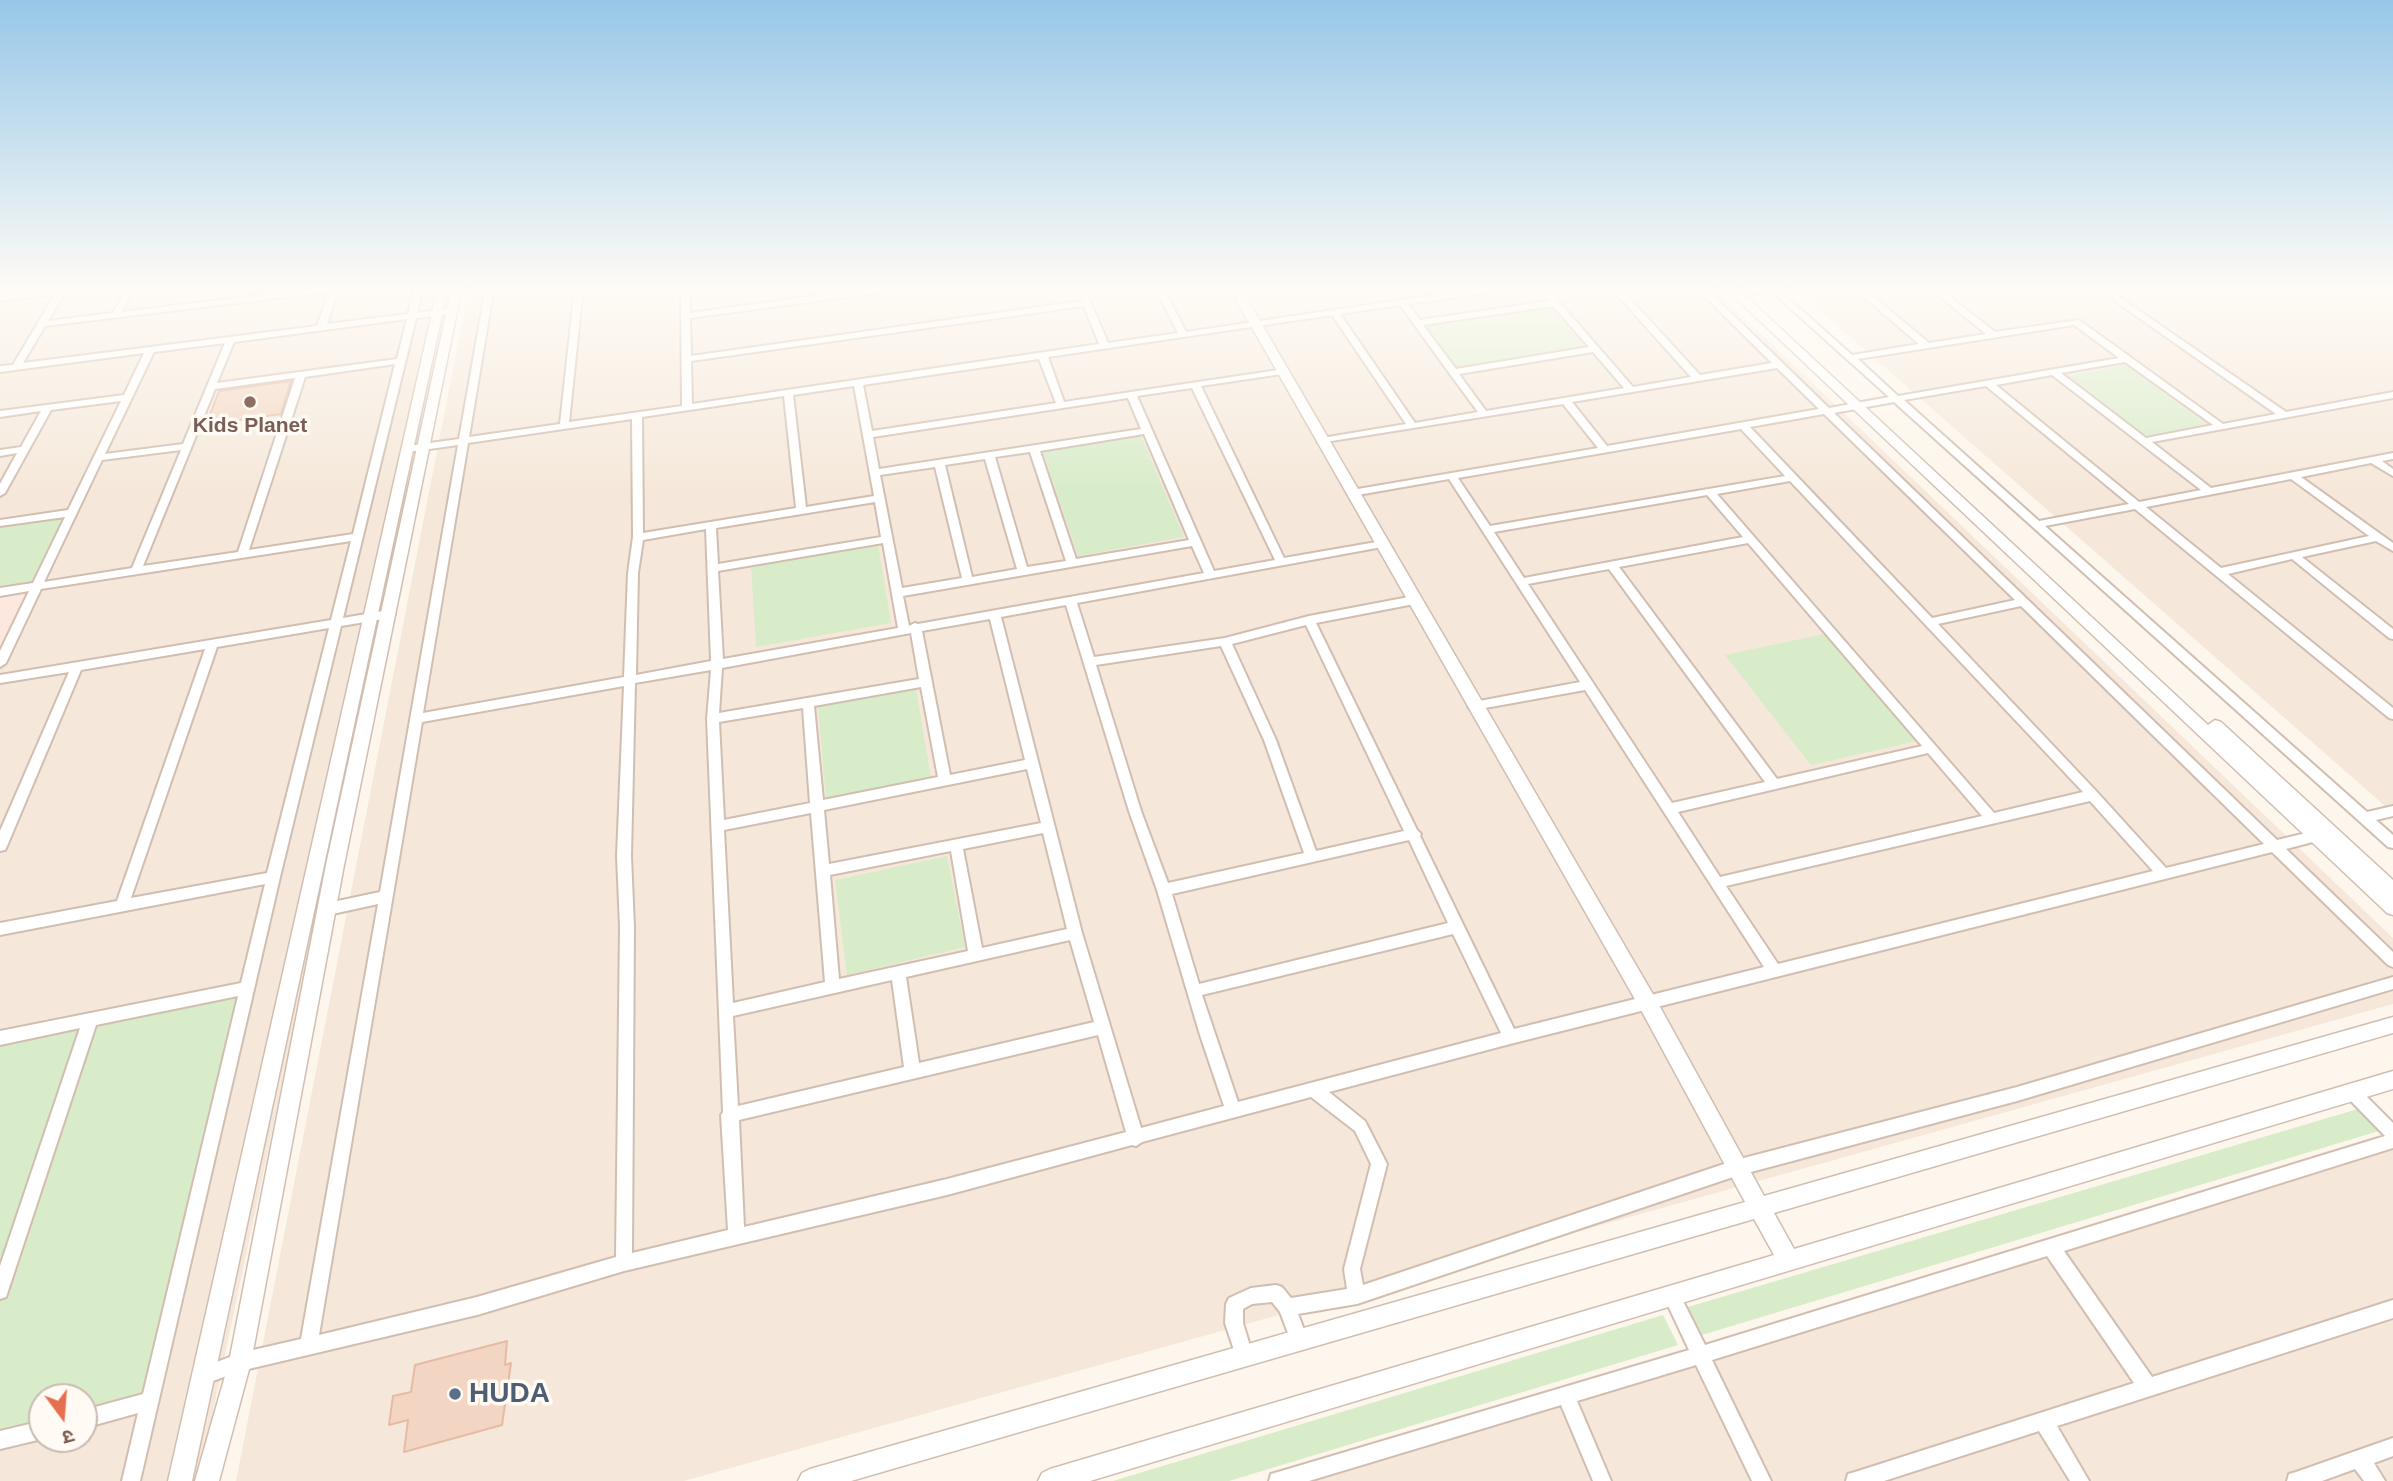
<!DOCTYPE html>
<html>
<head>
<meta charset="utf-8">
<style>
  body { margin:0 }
  #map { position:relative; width:2393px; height:1481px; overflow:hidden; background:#fdf6ec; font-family:Arial,"Noto Sans Devanagari",sans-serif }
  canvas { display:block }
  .north { position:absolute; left:28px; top:1383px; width:70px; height:70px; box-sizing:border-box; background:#fffaf3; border:2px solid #cabbb1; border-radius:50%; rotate:164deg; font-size:19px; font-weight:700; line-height:28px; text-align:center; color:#7a5c4d }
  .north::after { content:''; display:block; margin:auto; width:24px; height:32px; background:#e76f51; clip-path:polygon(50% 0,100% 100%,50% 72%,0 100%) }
</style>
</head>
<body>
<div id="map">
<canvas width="2393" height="1481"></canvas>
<div class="north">उ</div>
</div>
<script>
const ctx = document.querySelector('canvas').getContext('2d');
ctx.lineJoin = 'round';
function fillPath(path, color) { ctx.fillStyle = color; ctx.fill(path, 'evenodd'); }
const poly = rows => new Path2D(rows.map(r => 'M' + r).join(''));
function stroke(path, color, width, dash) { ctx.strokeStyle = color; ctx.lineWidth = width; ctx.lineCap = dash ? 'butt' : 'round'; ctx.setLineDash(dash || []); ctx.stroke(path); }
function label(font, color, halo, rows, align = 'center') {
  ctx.font = font + ' Arial,sans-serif'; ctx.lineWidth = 7; ctx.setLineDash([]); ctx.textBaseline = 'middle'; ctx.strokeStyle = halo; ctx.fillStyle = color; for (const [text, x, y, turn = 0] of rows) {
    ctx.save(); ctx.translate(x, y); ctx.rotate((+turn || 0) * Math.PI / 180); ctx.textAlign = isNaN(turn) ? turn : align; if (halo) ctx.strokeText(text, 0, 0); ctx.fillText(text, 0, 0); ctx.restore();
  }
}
fillPath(poly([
  [0,287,450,287,202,1464,195,1481,0,1481],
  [42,1397,84,1397,84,1439,42,1439],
  [469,287,1712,287,2393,938,2393,1004,684,1481,236,1481],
  [1793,287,2393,287,2393,813],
  [2393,1145,2393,1481,1290,1481]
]), '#f5e8da');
fillPath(poly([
  [28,588,0,645,0,592]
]), '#fde8e0');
fillPath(poly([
  [1551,307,1585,347,1457,367,1427,326],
  [2125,365,2206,424,2145,436,2069,376],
  [1141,436,1184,537,1078,556,1043,452],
  [63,517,32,582,0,587,0,526],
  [878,545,891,623,756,647,751,566],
  [1824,634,1917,741,1811,765,1725,655],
  [916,689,931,778,826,799,818,707],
  [947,856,965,947,847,975,835,880],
  [247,988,147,1402,84,1419,84,1397,42,1397,42,1430,0,1441,0,1038],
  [2358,1109,2379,1131,1702,1335,1688,1307],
  [1663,1315,1678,1345,1229,1481,1113,1481]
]), '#d8ecc9');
const building = poly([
  [291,381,281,414,206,425,219,391,291,381],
  [507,1341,505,1365,511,1363,502,1425,404,1452,408,1420,389,1425,393,1396,411,1392,415,1365,507,1341]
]);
fillPath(building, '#f3d5c3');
stroke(building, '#e6bba3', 2);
const minor = poly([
  [60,287,68,287,48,321,113,313,127,287,135,287,122,312,327,287,339,287,327,324,408,314,415,287,423,287,417,313,452,308,456,311,452,314,416,318,343,618,389,610,395,614,389,618,341,626,280,877,140,1481,122,1481,138,1413,84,1428,84,1410,143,1394,238,996,96,1025,8,1291,6,1297,0,1299,0,1266,80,1028,0,1045,0,1031,241,983,265,884,0,935,0,923,117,901,205,649,81,670,7,846,5,850,0,851,0,831,69,672,0,683,0,675,331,620,351,541,41,589,6,663,0,667,0,651,29,591,0,596,0,588,33,583,65,517,0,526,0,520,68,510,121,401,51,410,5,493,0,496,0,484,17,453,0,456,0,450,21,447,41,411,0,417,0,411,124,395,144,353,0,372,0,366,13,365,55,294,0,301,0,295,60,287],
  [329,292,317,326,23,363,45,326,329,292],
  [407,319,397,359,217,383,234,342,407,319],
  [225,343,183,444,105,454,154,352,225,343],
  [395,364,353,534,249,550,305,377,395,364],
  [295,378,238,552,143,566,215,389,295,378],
  [181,450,132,568,44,582,102,460,181,450],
  [329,628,267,873,131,898,217,647,329,628],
  [486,287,494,287,469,437,560,424,575,287,583,287,569,422,682,406,681,287,689,287,690,313,878,287,903,287,899,290,690,318,691,356,1082,301,1076,287,1084,287,1108,343,1178,333,1155,287,1163,287,1186,332,1489,287,1512,287,1508,290,1408,304,1420,320,1549,301,1537,287,1546,287,1633,387,1691,377,1610,287,1619,287,1700,375,1772,363,1695,287,1704,287,1829,408,1889,397,1771,291,1736,297,1732,294,1733,292,1764,287,1781,287,1779,290,1852,355,1919,344,1852,287,1862,287,1929,343,1986,334,1928,287,1938,287,1995,332,2079,320,2223,424,2276,414,2095,287,2105,287,2286,412,2393,392,2393,398,2152,442,2211,488,2393,453,2393,459,2382,461,2393,469,2393,476,2371,463,2301,477,2393,543,2393,551,2376,541,2302,557,2393,629,2393,639,2389,638,2292,559,2228,574,2393,708,2393,719,2389,718,2135,509,2045,526,2367,812,2393,806,2393,816,2376,820,2393,835,2393,848,2388,847,1894,402,1834,413,2277,840,2323,829,2328,830,2330,834,2328,838,2286,849,2393,952,2393,967,2388,965,2272,852,1510,1044,1329,1092,1365,1121,1387,1164,1360,1269,1363,1285,1736,1160,2017,1087,2393,977,2393,989,2017,1101,1736,1176,1357,1304,1298,1314,1308,1340,1305,1346,1299,1349,1293,1346,1280,1312,1272,1302,1252,1304,1243,1309,1243,1323,1253,1356,1250,1362,1244,1365,1238,1362,1225,1323,1226,1304,1229,1298,1251,1288,1276,1285,1282,1287,1291,1298,1347,1289,1344,1269,1371,1164,1355,1131,1311,1097,1142,1142,1136,1146,1132,1145,947,1195,624,1271,477,1315,240,1371,202,1385,196,1382,193,1376,196,1370,240,1353,301,1339,378,904,328,915,323,913,321,909,323,905,328,903,380,892,458,445,408,452,403,449,408,446,459,439,486,287],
  [1400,305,1450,374,1478,412,1415,423,1340,314,1400,305],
  [1084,306,1099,344,692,404,691,361,1084,306],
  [1553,306,1589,347,1456,369,1423,325,1553,306],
  [1332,315,1406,424,1322,438,1317,441,1319,443,1563,404,1598,448,1352,490,1347,493,1352,496,1449,479,1580,682,1474,702,1470,703,1468,706,1470,709,1474,710,1585,690,1764,967,1514,1029,1420,836,1421,834,1417,830,1316,623,1414,604,1420,600,1418,597,1414,596,1309,616,1225,638,1094,657,1077,603,1382,547,1387,544,1382,541,1284,558,1201,386,1282,374,1285,373,1285,369,1064,402,1048,357,1332,315],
  [2074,325,2119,358,1898,396,1858,359,2074,325],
  [1593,352,1624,388,1486,411,1459,374,1593,352],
  [1039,359,1056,403,872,431,863,385,1039,359],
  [2125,362,2213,425,2146,438,2061,373,2125,362],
  [1777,368,1819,409,1607,446,1572,402,1777,368],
  [2052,375,2201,490,2139,502,1996,385,2052,375],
  [854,386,874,496,806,507,793,395,854,386],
  [1986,386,2129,504,2039,521,1904,400,1986,386],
  [1192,388,1275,560,1214,571,1137,396,1192,388],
  [784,396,796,508,643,533,642,417,784,396],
  [1128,398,1141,429,879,469,873,437,1128,398],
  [1824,414,2015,600,1932,618,1750,427,1824,414],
  [632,419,633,537,628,573,624,677,423,713,468,443,632,419],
  [1741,429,1785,476,1490,526,1458,478,1741,429],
  [1144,434,1189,540,1076,559,1040,451,1144,434],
  [1030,452,1066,561,1027,567,995,457,1030,452],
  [985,459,1017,569,972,577,945,465,985,459],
  [935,467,962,578,902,588,880,475,935,467],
  [2291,479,2369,536,2221,568,2146,507,2291,479],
  [1790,481,2083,792,1994,813,1717,494,1790,481],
  [1707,495,1743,537,1524,578,1494,532,1707,495],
  [875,502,881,537,718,564,716,528,875,502],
  [706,529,711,661,636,675,638,573,643,540,706,529],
  [883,543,898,628,723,659,718,571,883,543],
  [1748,543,1922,746,1777,779,1619,567,1748,543],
  [1192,546,1204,573,918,624,915,623,909,626,903,596,1192,546],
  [1609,569,1765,782,1672,803,1528,584,1609,569],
  [1066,605,1129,811,1157,890,1200,1035,1224,1106,1141,1128,1082,933,1001,617,1066,605],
  [2021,606,2264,844,2166,868,2097,792,1938,624,2021,606],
  [990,619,1025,760,950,775,922,631,990,619],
  [1306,625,1404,831,1316,851,1276,740,1232,644,1306,625],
  [911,633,919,679,719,713,722,668,911,633],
  [1221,646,1264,740,1304,853,1168,883,1141,811,1096,665,1221,646],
  [711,670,707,719,723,1112,721,1115,728,1230,632,1253,634,927,631,856,635,683,711,670],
  [624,686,617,856,620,927,616,1257,477,1297,319,1335,422,722,624,686],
  [921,687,938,777,823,800,814,706,921,687],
  [803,708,810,803,724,820,719,722,803,708],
  [1928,753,1982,816,1720,877,1678,812,1928,753],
  [1027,769,1041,823,829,864,824,810,1027,769],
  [2090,801,2153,871,1778,964,1726,886,2090,801],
  [811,813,825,982,733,1003,724,830,811,813],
  [1043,833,1067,929,982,948,963,849,1043,833],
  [1409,840,1448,923,1199,984,1172,894,1409,840],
  [951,851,968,951,839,979,830,875,951,851],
  [1453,934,1501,1033,1238,1102,1202,995,1453,934],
  [1070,940,1094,1022,919,1063,906,977,1070,940],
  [892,980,904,1067,738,1106,733,1016,892,980],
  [1098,1035,1126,1132,947,1179,744,1227,739,1120,1098,1035],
  [2352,1085,2357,1087,2393,1123,2393,1148,2064,1251,2152,1377,2393,1300,2393,1318,2057,1426,2089,1481,2070,1481,2039,1431,1884,1481,1846,1481,1848,1474,1855,1472,2134,1383,2047,1256,1712,1360,1771,1481,1752,1481,1696,1365,1577,1401,1611,1481,1593,1481,1561,1405,1309,1481,1269,1481,1271,1474,1278,1472,1689,1350,1663,1295,1665,1289,1671,1287,1677,1289,1705,1345,2385,1136,2347,1097,2344,1092,2347,1087,2352,1085],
  [42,1421,42,1439,0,1449,0,1431,42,1421],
  [2393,1438,2393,1456,2374,1463,2385,1481,2364,1481,2355,1469,2322,1481,2287,1481,2289,1474,2296,1472,2393,1438]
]);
const tertiary = poly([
  [438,287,448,287,192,1481,168,1481,438,287],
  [452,287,462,287,344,865,251,1362,219,1481,195,1481,229,1362,326,865,452,287],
  [1229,287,1240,287,1654,996,1764,1196,2393,1017,2393,1033,1774,1213,1794,1249,2393,1071,2393,1089,1090,1481,1038,1481,1042,1473,1050,1469,1774,1255,1754,1219,851,1481,798,1481,802,1473,810,1469,1745,1202,1640,1008,1229,287],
  [1724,287,1736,287,2208,725,2215,720,2221,722,2393,880,2393,915,2387,913,1724,287]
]);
stroke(minor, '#d1beb0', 4);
stroke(tertiary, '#d1beb0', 3);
fillPath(minor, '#fff');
fillPath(tertiary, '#fff');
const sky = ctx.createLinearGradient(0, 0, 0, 495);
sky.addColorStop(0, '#97c7e8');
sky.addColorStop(0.58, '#fefbf6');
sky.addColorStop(1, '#fefbf600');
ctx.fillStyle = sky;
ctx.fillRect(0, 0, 2393, 495);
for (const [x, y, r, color] of [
  [250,402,7,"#8d6e63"],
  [455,1394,7,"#5c6f8a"]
]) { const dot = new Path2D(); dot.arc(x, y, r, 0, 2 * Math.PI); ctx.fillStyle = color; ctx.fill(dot); stroke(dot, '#fffaf3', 2.5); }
label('bold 21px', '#785e54', '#fffaf3', [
  ["Kids Planet",250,426]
]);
label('bold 28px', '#4e5e75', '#fffaf3', [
  ["HUDA",469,1394]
], 'left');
</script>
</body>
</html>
